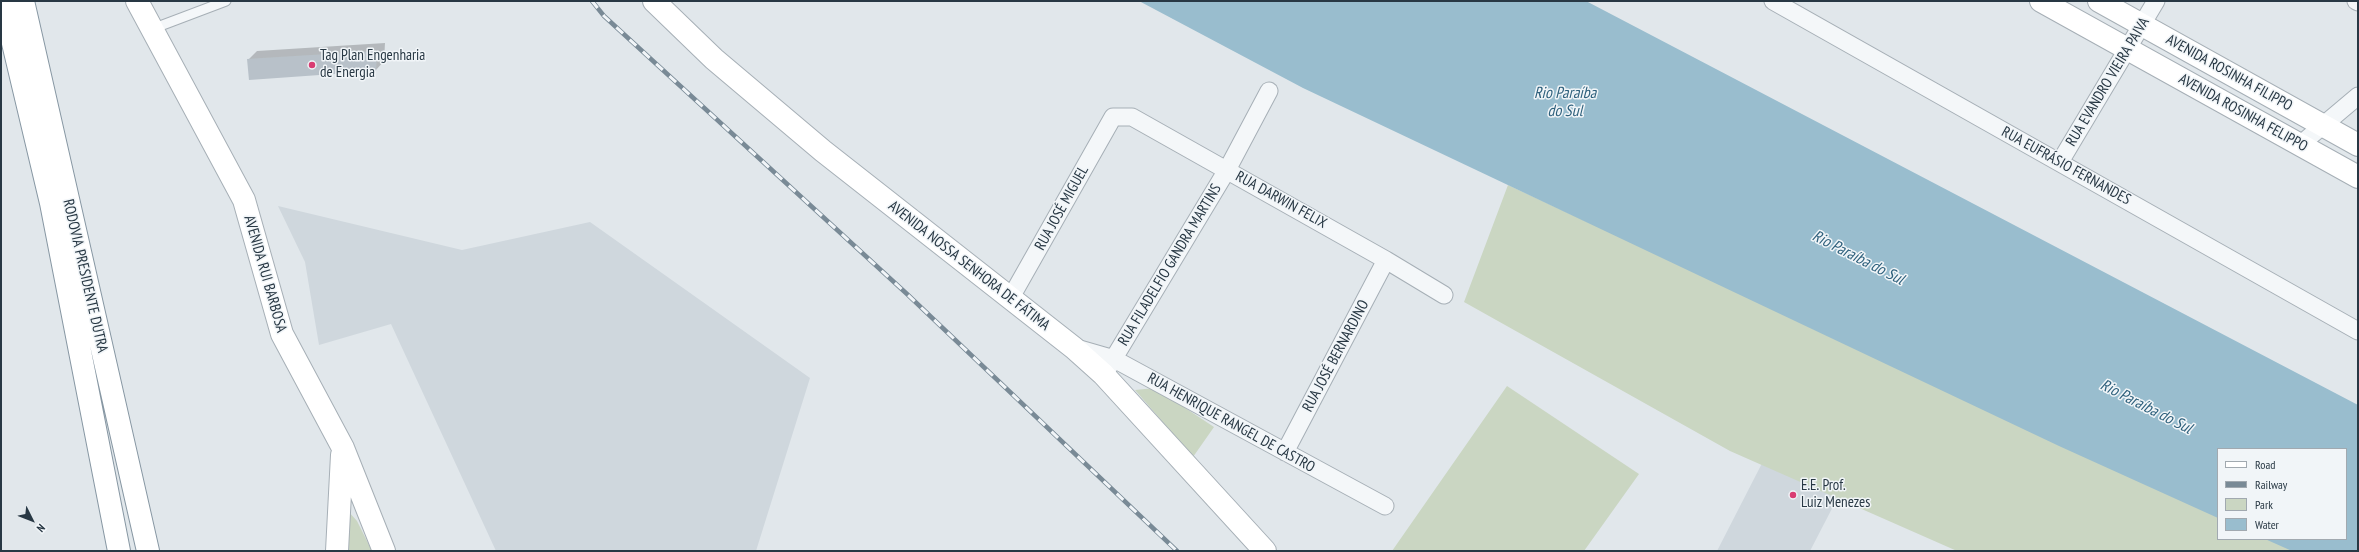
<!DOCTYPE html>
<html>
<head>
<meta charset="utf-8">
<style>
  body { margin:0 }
  #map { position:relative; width:2359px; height:552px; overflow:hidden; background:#e1e7eb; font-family:"PT Sans Narrow",sans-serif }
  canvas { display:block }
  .frame { position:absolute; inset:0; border:2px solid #283844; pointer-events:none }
  .legend { position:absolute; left:2217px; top:448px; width:130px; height:92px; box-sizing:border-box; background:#f1f5f8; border:1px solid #a1a9b0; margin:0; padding:5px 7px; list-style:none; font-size:12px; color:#283844 }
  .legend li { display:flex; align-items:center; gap:8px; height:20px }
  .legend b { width:20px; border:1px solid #a1a9b0 }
  .north { position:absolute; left:12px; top:500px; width:40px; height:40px; -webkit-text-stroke:3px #f1f5f8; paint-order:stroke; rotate:132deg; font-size:11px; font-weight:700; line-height:16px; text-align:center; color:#283844 }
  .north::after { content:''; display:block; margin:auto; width:14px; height:18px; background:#283844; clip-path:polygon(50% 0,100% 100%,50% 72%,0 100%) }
</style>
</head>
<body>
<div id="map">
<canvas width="2359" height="552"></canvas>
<div class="frame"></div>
<ul class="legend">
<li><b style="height:5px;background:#fff"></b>Road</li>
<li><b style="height:5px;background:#798a96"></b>Railway</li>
<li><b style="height:11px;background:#cad6c2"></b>Park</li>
<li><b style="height:11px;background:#99bdce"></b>Water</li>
</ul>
<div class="north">N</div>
</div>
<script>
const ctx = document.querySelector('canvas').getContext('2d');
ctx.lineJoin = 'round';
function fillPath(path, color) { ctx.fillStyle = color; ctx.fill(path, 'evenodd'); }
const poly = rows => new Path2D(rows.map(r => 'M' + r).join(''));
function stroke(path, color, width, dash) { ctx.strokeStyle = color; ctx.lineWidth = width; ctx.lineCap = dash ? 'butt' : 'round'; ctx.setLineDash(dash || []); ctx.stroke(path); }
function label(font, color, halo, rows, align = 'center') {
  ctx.font = font + ' "PT Sans Narrow",sans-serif'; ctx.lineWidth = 3; ctx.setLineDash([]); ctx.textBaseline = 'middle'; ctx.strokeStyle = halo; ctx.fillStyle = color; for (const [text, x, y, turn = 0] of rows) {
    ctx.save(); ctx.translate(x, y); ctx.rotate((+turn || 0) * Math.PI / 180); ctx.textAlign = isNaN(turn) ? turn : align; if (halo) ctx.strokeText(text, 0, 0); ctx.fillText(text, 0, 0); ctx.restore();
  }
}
fillPath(poly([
  [278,206,462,250,590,222,810,378,756,551,496,551,391,324,319,345,305,262],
  [1796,397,1868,439,1810,551,1717,551]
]), '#cfd7dd');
fillPath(poly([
  [1508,185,2218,515,2218,539,2270,539,2296,551,1957,551,1730,451,1464,302],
  [1507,386,1639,474,1584,551,1392,551],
  [1155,388,1214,427,1193,457,1135,390],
  [348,511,357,521,372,551,349,551]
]), '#cad6c2');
fillPath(poly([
  [1139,1,1586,1,2358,405,2358,551,2292,551,2265,539,2346,539,2346,449,2218,449,2218,518,2059,446,1303,88]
]), '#99bdce');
fillPath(poly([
  [385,43,384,61,376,70,248,60,257,51]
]), '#0003');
fillPath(poly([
  [377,51,376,71,249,80,247,59]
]), '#b8c1c9');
const lane = poly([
  [152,29,226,1]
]);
const street = poly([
  [1773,1,2358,331],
  [2356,1,2358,2],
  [2301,144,2358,96],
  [2060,162,2156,1],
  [1010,299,1113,117,1132,117,1386,260,1444,295],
  [1076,348,1114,359,1385,506],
  [1108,368,1227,170,1269,91],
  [1285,452,1386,260]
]);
const secondary = poly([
  [137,1,244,200,282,334,343,448,384,551],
  [654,1,714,59,823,151,1074,348,1103,374,1265,551],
  [2041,1,2358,177],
  [2099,1,2358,145],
  [337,551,342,455]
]);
const highway = poly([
  [3,1,51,203,119,551],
  [23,1,148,551]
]);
stroke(lane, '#a6afb6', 11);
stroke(street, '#a6afb6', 19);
stroke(secondary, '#a6afb6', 24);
stroke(highway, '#8797a3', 24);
stroke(lane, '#f4f7f9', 9);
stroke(street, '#f4f7f9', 17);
stroke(secondary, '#fff', 22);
stroke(highway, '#fff', 22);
const rail = poly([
  [592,1,604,16,907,294,1177,551]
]);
stroke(rail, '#798a96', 4.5);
stroke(rail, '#f1f5f8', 3, [9]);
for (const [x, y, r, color] of [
  [312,65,4,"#d93d73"],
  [1793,495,4,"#d93d73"]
]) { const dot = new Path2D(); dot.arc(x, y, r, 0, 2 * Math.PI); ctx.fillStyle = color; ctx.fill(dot); stroke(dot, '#f1f5f8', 1.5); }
label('15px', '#283844', '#f1f5f8', [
  ["Tag Plan Engenharia",320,56],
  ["de Energia",320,73],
  ["E.E. Prof.",1801,486],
  ["Luiz Menezes",1801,503]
], 'left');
label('15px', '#283844', '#f1f5f8', [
  ["AVENIDA ROSINHA FILIPPO",2229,73,29],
  ["RUA EVANDRO VIEIRA PAIVA",2108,82,-59],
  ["AVENIDA ROSINHA FELIPPO",2243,113,29],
  ["RUA EUFRÁSIO FERNANDES",2066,166,29],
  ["RUA DARWIN FELIX",1281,200,29],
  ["RUA JOSÉ MIGUEL",1062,208,-61],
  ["RUA FILADELFIO GANDRA MARTINS",1170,265,-59],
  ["AVENIDA NOSSA SENHORA DE FÁTIMA",969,266,38],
  ["AVENIDA RUI BARBOSA",265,274,74],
  ["RODOVIA PRESIDENTE DUTRA",85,276,77],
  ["RUA JOSÉ BERNARDINO",1336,356,-62],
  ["RUA HENRIQUE RANGEL DE CASTRO",1231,423,29]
]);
label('italic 16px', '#2e607c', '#f1f5f8', [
  ["Rio Paraíba",1565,93],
  ["do Sul",1565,111],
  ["Rio Paraíba do Sul",1858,258,27],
  ["Rio Paraíba do Sul",2146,407,27]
]);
</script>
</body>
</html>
